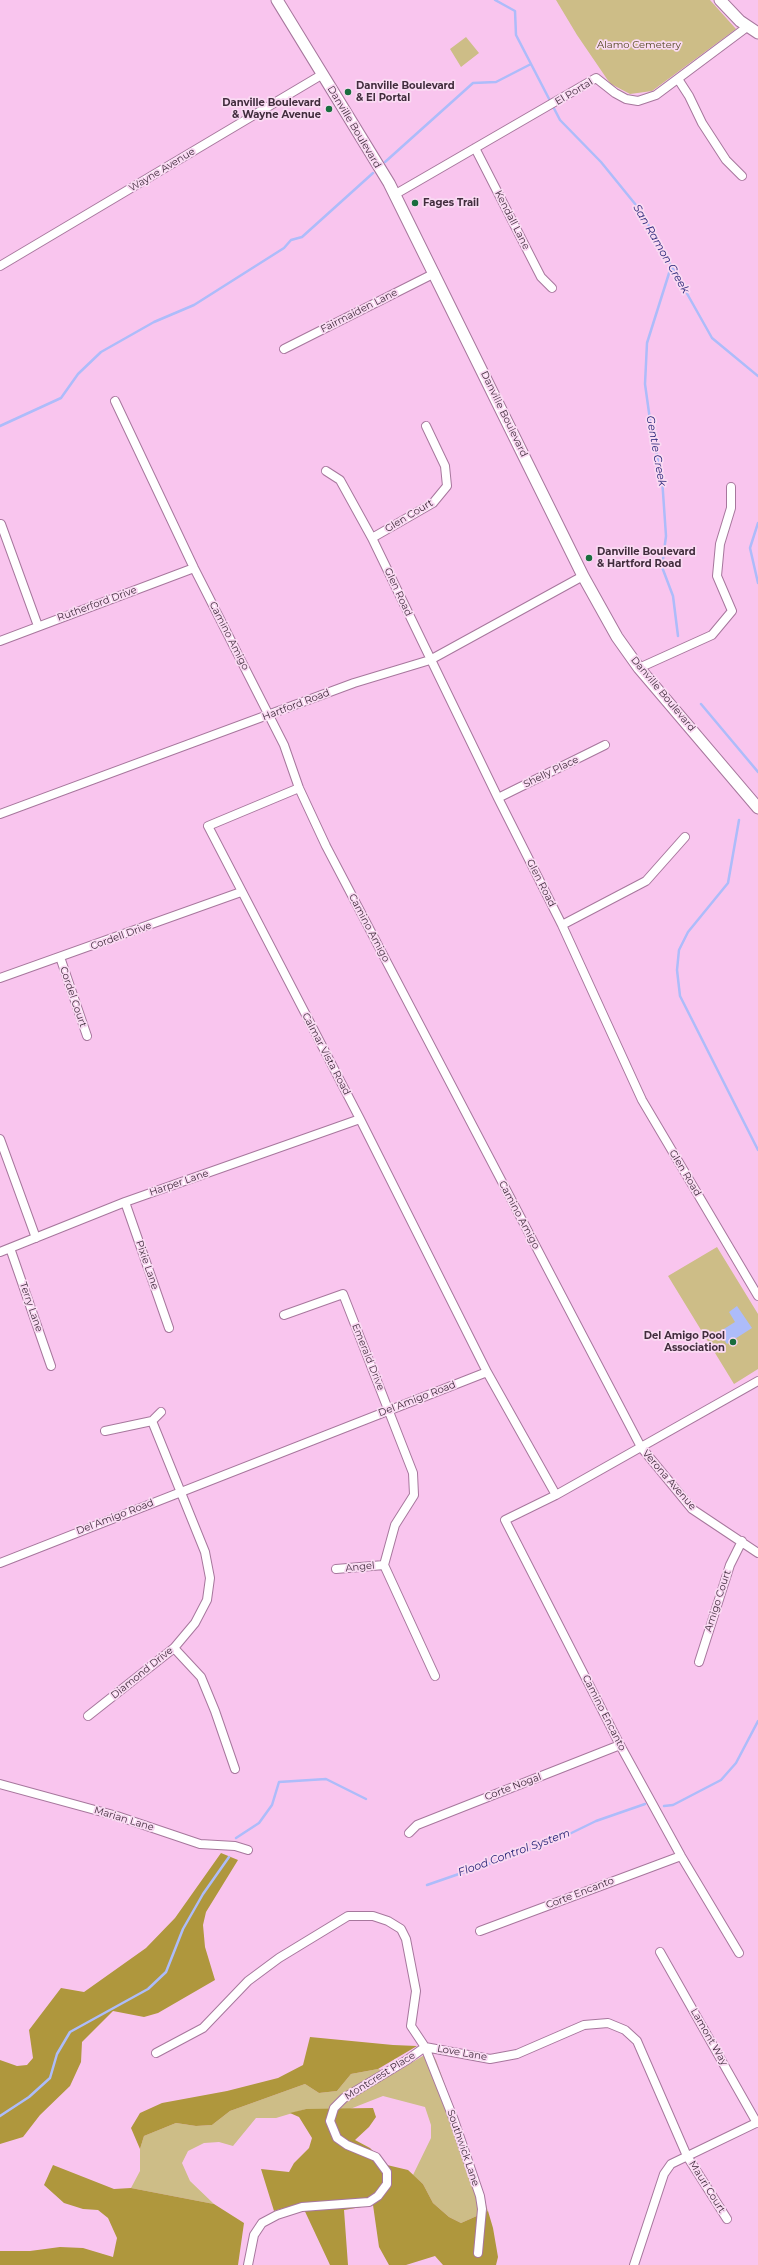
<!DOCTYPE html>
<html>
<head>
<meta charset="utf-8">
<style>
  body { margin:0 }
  canvas { display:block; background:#f9c5ee }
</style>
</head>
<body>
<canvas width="758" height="2265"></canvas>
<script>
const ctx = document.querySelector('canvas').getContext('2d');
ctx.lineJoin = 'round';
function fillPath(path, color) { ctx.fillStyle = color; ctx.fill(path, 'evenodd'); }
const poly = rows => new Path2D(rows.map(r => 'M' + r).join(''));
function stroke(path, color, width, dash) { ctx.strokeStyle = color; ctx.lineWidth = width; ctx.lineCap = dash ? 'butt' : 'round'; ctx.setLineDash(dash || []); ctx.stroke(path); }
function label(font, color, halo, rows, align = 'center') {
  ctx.font = font + ' Montserrat,sans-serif'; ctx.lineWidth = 3.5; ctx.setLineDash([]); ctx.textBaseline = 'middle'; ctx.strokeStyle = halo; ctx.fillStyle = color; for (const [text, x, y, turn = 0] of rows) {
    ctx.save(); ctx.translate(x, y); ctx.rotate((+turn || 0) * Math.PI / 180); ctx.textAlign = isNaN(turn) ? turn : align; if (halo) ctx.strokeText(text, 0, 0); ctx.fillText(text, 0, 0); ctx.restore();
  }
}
fillPath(poly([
  [556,0,710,0,736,29,652,91,630,94,611,84,607,79,577,35],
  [466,37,479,53,461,67,450,49],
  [717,1247,758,1314,758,1369,734,1384,668,1276],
  [431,2051,436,2060,463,2135,488,2211,461,2223,449,2217,433,2203,423,2184,413,2175,431,2138,431,2125,425,2107,383,2096,350,2109,306,2109,276,2118,256,2118,233,2146,219,2142,204,2143,188,2151,182,2163,190,2181,214,2204,131,2188,140,2171,140,2149,144,2136,176,2123,196,2126,212,2125,230,2111,305,2084,319,2093,337,2091,351,2074,378,2069,393,2074]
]), '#cdbd87');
fillPath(poly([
  [221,1853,238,1860,206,1912,203,1925,205,1947,215,1980,158,2013,144,2017,113,2011,82,2042,81,2062,70,2086,40,2115,23,2137,0,2144,0,2060,17,2066,27,2065,33,2058,29,2030,61,1988,84,1992,146,1948,175,1918],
  [310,2037,393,2045,417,2046,378,2069,351,2074,337,2091,319,2093,305,2084,230,2111,212,2125,196,2126,176,2123,144,2136,140,2149,131,2128,140,2113,162,2103,227,2091,278,2078,303,2065],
  [373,2108,376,2117,369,2127,355,2140,370,2148,387,2165,408,2170,423,2184,433,2203,449,2217,461,2223,488,2211,493,2228,498,2257,496,2265,443,2265,435,2256,406,2265,389,2265,379,2247,373,2205,344,2210,348,2265,330,2265,301,2203,274,2211,261,2169,289,2172,294,2163,309,2148,312,2138,299,2117,290,2113,306,2109],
  [53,2165,114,2189,131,2188,214,2204,244,2223,238,2265,0,2265,0,2251,30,2251,60,2247,83,2248,113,2257,117,2238,108,2218,98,2210,83,2209,64,2203,44,2185]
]), '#af973d');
fillPath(poly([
  [737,1306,752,1328,727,1344,719,1332,735,1322,729,1312]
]), '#adbcfa');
stroke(poly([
  [495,0,515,11,516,35,560,120,601,162,640,210,712,338,758,376],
  [385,162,473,83,496,82,531,64],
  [671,267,647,343,645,384,651,427,662,478,666,536,662,567,673,596,678,636],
  [0,426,61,398,78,374,101,352,154,322,194,305,284,248,291,240,302,237,373,173],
  [758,523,750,548,758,583],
  [701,704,758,772],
  [739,820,728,883,688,932,679,950,677,970,680,996,758,1150],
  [664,1806,673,1805,721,1780,736,1763,758,1721],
  [236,1838,259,1823,272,1805,279,1782,326,1779,366,1799],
  [427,1885,557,1840,596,1821,645,1804],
  [0,2116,29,2097,50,2078,57,2054,70,2032,148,1989,166,1972,183,1929,203,1894,229,1857]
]), '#adbcfa', 2.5);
const street = poly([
  [678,79,689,96,702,123,726,160,742,176],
  [475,148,541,277,552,288],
  [394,195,596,78,615,93,626,99,638,101,656,95,747,27],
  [0,266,323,74],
  [284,349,435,273],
  [115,401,194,568,284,745,299,788,326,846,641,1447,692,1509,758,1553],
  [326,471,340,480,372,538,498,798,562,925,642,1100,758,1296],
  [1,524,38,626],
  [372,538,433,503,447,486,445,466,426,426],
  [0,641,194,568],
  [639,668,712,635,732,611,717,576,720,544,731,508,731,487],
  [299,788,208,826,360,1119,487,1372],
  [498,798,605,745],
  [0,814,354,683,430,660,583,576],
  [562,925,646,881,685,837],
  [60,957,87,1036],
  [0,978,241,892],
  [0,1139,36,1238],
  [125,1202,169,1328],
  [10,1248,51,1366],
  [0,1252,125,1202,360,1119],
  [284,1315,343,1294,413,1473,414,1495,395,1525,384,1565,435,1676],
  [105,1431,152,1421,161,1412],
  [0,1563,487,1372,556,1495],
  [336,1569,384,1565],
  [174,1648,201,1677,215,1711,235,1769],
  [699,1662,730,1565,742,1541],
  [88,1716,174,1648,195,1623,207,1600,210,1578,205,1552,152,1421],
  [0,1784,117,1816,200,1844,235,1846,248,1850],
  [409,1833,417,1825,620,1745],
  [480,1931,681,1856],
  [660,1952,757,2123],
  [739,1953,681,1856,620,1745,505,1520,556,1495,758,1381],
  [156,2053,203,2028,248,1981,279,1958,348,1916,373,1916,388,1921,401,1929,406,1939,416,1991,411,2026,425,2047,490,2059,517,2054,584,2025,608,2023,625,2030,637,2041,687,2156,727,2219],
  [248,2265,254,2235,262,2223,277,2215,302,2207,369,2202,378,2196,387,2184,387,2172,376,2157,347,2145,337,2138,330,2121,334,2108,344,2098,407,2060,425,2047,454,2120,480,2196,482,2209,478,2253],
  [634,2265,664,2174,671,2164,758,2122]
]);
const secondary = poly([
  [277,0,389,183,583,576,617,637,639,668,758,808],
  [720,0,740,21,758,33]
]);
stroke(street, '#a7779d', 10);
stroke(secondary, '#a7779d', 13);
stroke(street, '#fff', 8);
stroke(secondary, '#fff', 11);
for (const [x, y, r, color] of [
  [348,92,4,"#186d3e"],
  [329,109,4,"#186d3e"],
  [415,203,4,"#186d3e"],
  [589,558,4,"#186d3e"],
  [733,1342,4,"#186d3e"]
]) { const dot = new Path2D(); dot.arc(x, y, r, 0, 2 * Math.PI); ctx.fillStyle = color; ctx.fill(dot); stroke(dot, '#fadaf3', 1.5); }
label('10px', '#544923', '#fadaf3', [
  ["Alamo Cemetery",639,45]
]);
label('bold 10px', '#412d3d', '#fadaf3', [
  ["Danville Boulevard",356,86],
  ["& El Portal",356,98],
  ["Danville Boulevard",321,103,"right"],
  ["& Wayne Avenue",321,115,"right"],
  ["Fages Trail",423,203],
  ["Danville Boulevard",597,552],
  ["& Hartford Road",597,564],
  ["Del Amigo Pool",725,1336,"right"],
  ["Association",725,1348,"right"]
], 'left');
label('10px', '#412d3d', '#fadaf3', [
  ["El Portal",574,92,-31],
  ["Danville Boulevard",354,127,59],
  ["Wayne Avenue",162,170,-31],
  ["Kendall Lane",512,220,63],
  ["Fairmaiden Lane",359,311,-27],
  ["Danville Boulevard",504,414,64],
  ["Glen Court",409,516,-31],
  ["Glen Road",398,592,65],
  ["Rutherford Drive",97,604,-20],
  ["Camino Amigo",229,636,63],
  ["Danville Boulevard",663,694,50],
  ["Hartford Road",296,705,-21],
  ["Shelly Place",551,772,-26],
  ["Glen Road",541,883,63],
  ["Camino Amigo",369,928,62],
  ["Cordell Drive",121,936,-20],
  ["Cordel Court",73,997,71],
  ["Calmar Vista Road",326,1054,62],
  ["Glen Road",685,1173,59],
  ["Harper Lane",179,1183,-19],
  ["Camino Amigo",519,1215,62],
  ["Pixie Lane",147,1265,71],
  ["Terry Lane",31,1307,71],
  ["Emerald Drive",368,1357,68],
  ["Del Amigo Road",417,1399,-21],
  ["Verona Avenue",669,1480,49],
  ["Del Amigo Road",115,1517,-21],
  ["Angel",360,1567,-6],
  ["Amigo Court",718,1601,-72],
  ["Diamond Drive",142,1673,-39],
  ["Camino Encanto",604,1713,63],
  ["Corte Nogal",513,1787,-21],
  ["Marian Lane",124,1819,17],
  ["Corte Encanto",580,1893,-21],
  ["Lamont Way",709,2037,60],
  ["Love Lane",462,2053,10],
  ["Montcrest Place",380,2076,-32],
  ["Southwick Lane",463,2148,71],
  ["Mauri Court",707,2187,58]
]);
label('italic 11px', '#1c1b71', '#fadaf3', [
  ["San Ramon Creek",661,249,60],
  ["Gentle Creek",656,451,80],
  ["Flood Control System",514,1853,-20]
]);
</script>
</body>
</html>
